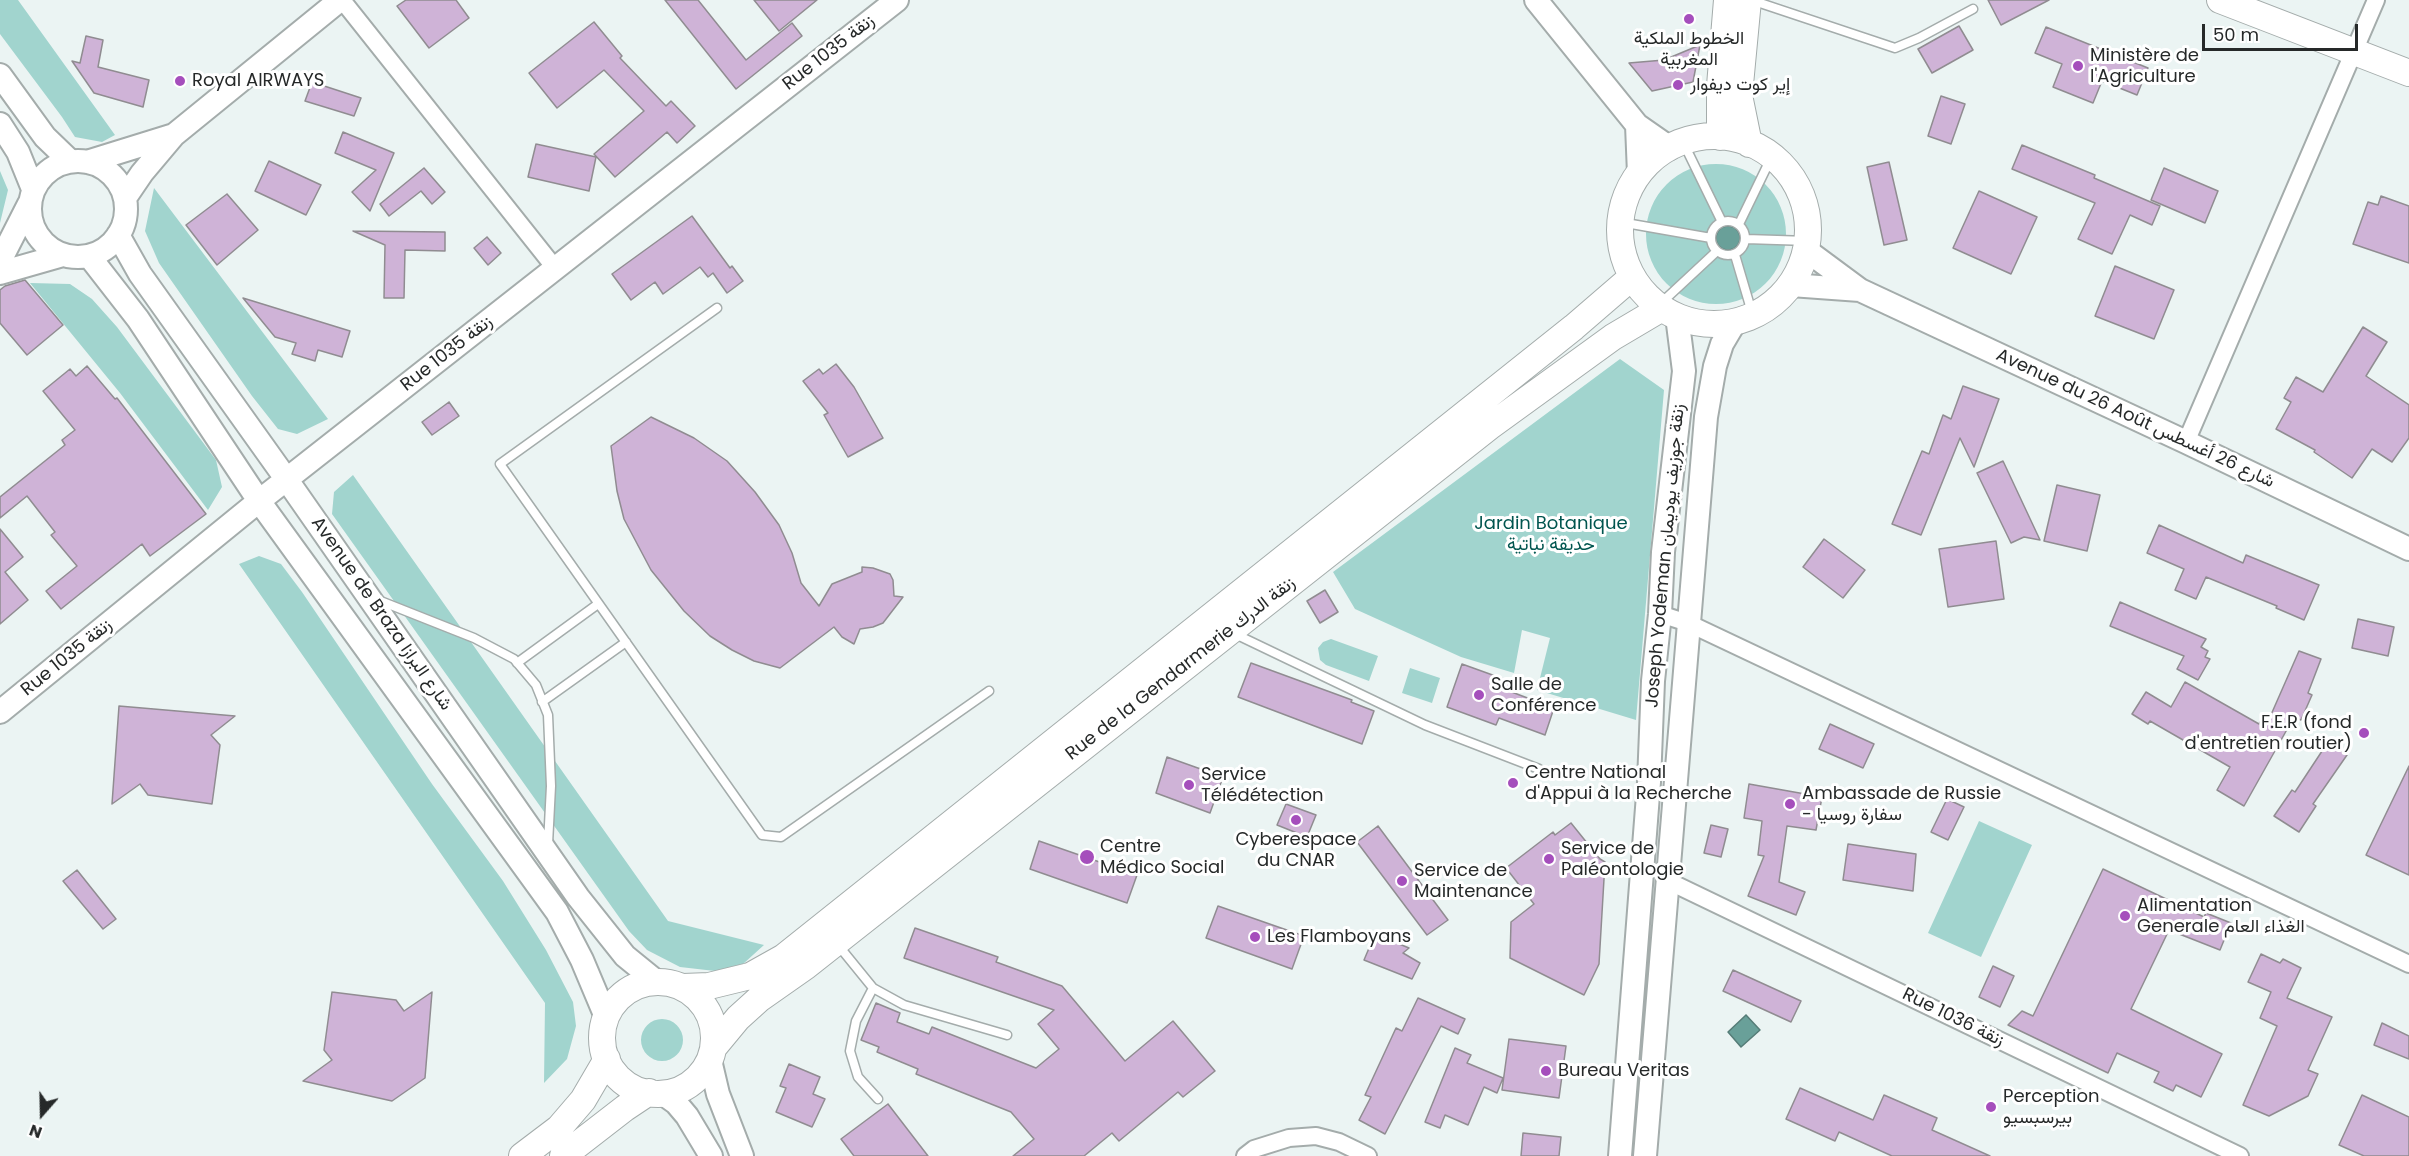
<!DOCTYPE html>
<html>
<head>
<meta charset="utf-8">
<style>
  body { margin:0 }
  #map { position:relative; width:2409px; height:1156px; overflow:hidden; background:#ebf4f3; font-family:Poppins,sans-serif }
  canvas { display:block }
  .north { position:absolute; left:12px; top:1084px; width:60px; height:60px; -webkit-text-stroke:4px #fff; paint-order:stroke; rotate:200deg; font-size:16px; font-weight:700; line-height:24px; text-align:center; color:#262929 }
  .north::after { content:''; display:block; margin:auto; width:21px; height:27px; background:#262929; clip-path:polygon(50% 0,100% 100%,50% 72%,0 100%) }
  .scale { position:absolute; left:2202px; top:24px; width:156px; height:27px; box-sizing:border-box; border:3px solid #262929; border-top:0; padding-left:8px; font-size:18px; line-height:21px; white-space:nowrap; color:#262929; -webkit-text-stroke:4px #fff; paint-order:stroke }
</style>
</head>
<body>
<div id="map">
<canvas width="2409" height="1156"></canvas>
<div class="north">N</div>
<div class="scale">50 m</div>
</div>
<script>
const ctx = document.querySelector('canvas').getContext('2d');
ctx.lineJoin = 'round';
function fillPath(path, color) { ctx.fillStyle = color; ctx.fill(path, 'evenodd'); }
const poly = rows => new Path2D(rows.map(r => 'M' + r).join(''));
function stroke(path, color, width, dash) { ctx.strokeStyle = color; ctx.lineWidth = width; ctx.lineCap = dash ? 'butt' : 'round'; ctx.setLineDash(dash || []); ctx.stroke(path); }
function label(font, color, halo, rows, align = 'center') {
  ctx.font = font + ' Poppins,Vazirmatn,sans-serif'; ctx.lineWidth = 6; ctx.setLineDash([]); ctx.textBaseline = 'middle'; ctx.strokeStyle = halo; ctx.fillStyle = color; for (const [text, x, y, turn = 0] of rows) {
    ctx.save(); ctx.translate(x, y); ctx.rotate((+turn || 0) * Math.PI / 180); ctx.textAlign = isNaN(turn) ? turn : align; if (halo) ctx.strokeText(text, 0, 0); ctx.fillText(text, 0, 0); ctx.restore();
  }
}
fillPath(poly([
  [0,0,18,0,115,135,102,142,75,137,62,117,0,34],
  '1646 234a70 70 0 1 1 140 0a70 70 0 1 1-140 0Z',
  [0,171,8,190,0,223],
  [154,188,328,419,297,434,278,429,252,396,159,263,145,231],
  [30,283,70,284,92,299,117,327,216,460,222,487,208,510,120,393],
  [1620,359,1664,390,1636,720,1537,690,1550,638,1522,630,1514,673,1461,657,1355,609,1333,572],
  [353,475,668,921,764,945,743,964,715,971,680,967,647,950,629,931,332,514,334,492],
  [259,556,281,564,302,592,432,784,503,881,546,950,573,1002,576,1026,567,1059,544,1083,545,1003,239,564],
  [1331,639,1378,656,1369,681,1326,665,1320,660,1318,648,1323,642],
  [1410,668,1440,678,1432,703,1402,693],
  [1979,821,2032,845,1981,957,1928,933],
  '641 1040a21 21 0 1 1 42 0a21 21 0 1 1-42 0Z'
]), '#a1d4ce');
const water = poly([
  '1716 238a12 12 0 1 1 24 0a12 12 0 1 1-24 0Z',
  [1746,1015,1760,1030,1741,1047,1728,1032,1746,1015]
]);
fillPath(water, '#69a099');
stroke(water, '#557c77', 1.5);
const building = poly([
  [406,0,456,0,469,18,429,48,397,6,406,0],
  [665,0,698,0,746,60,792,23,802,36,736,89,665,0],
  [754,0,817,0,779,31,754,0],
  [1988,0,2049,0,2001,25,1988,0],
  [594,22,622,56,620,58,666,106,671,101,695,126,677,143,667,132,615,177,594,154,644,111,604,70,557,108,529,73,594,22],
  [1959,26,1973,50,1932,73,1918,49,1959,26],
  [2046,27,2148,68,2137,95,2102,81,2093,103,2053,87,2062,64,2035,53,2046,27],
  [86,36,103,40,98,67,149,80,143,107,94,93,72,61,80,63,86,36],
  [1700,45,1693,82,1652,91,1629,63,1664,60,1700,45],
  [312,82,361,98,354,116,305,101,312,82],
  [1941,96,1965,104,1951,144,1928,136,1941,96],
  [343,132,394,153,370,211,352,192,376,170,335,153,343,132],
  [536,144,596,157,589,191,528,177,536,144],
  [2022,145,2095,175,2094,178,2160,206,2152,225,2130,215,2112,254,2078,239,2095,203,2012,169,2022,145],
  [269,161,321,185,306,215,255,191,269,161],
  [1889,162,1907,240,1884,245,1867,167,1889,162],
  [424,168,445,192,432,204,421,191,389,216,380,204,424,168],
  [2164,168,2218,191,2205,223,2151,200,2164,168],
  [1979,191,2037,217,2011,274,1953,248,1979,191],
  [227,194,258,230,217,265,186,225,227,194],
  [2381,196,2409,206,2409,263,2353,244,2368,202,2378,205,2381,196],
  [692,216,730,268,732,266,743,281,727,293,713,273,708,277,700,267,663,294,655,282,631,300,612,274,692,216],
  [353,231,445,232,445,251,405,250,404,298,384,298,385,245,353,231],
  [487,237,501,253,488,265,474,248,487,237],
  [2115,266,2174,290,2154,339,2095,316,2115,266],
  [25,280,63,325,27,355,0,323,0,290,5,286,25,280],
  [243,298,350,331,342,357,318,350,315,361,292,354,296,343,275,337,243,298],
  [2363,327,2387,342,2366,376,2409,405,2409,438,2392,462,2372,449,2352,478,2314,452,2315,450,2276,429,2291,402,2284,398,2296,377,2323,392,2363,327],
  [836,364,854,387,883,438,848,457,824,415,828,413,803,381,819,369,823,374,836,364],
  [87,366,115,399,117,398,206,514,150,556,142,544,61,609,46,591,77,566,51,535,55,532,27,496,0,518,0,497,65,445,62,440,75,430,43,391,70,369,76,376,87,366],
  [1963,386,1999,399,1974,467,1960,438,1921,535,1892,524,1922,451,1929,454,1943,415,1951,419,1963,386],
  [449,402,459,416,432,435,422,422,449,402],
  [651,417,694,438,727,461,755,492,779,525,792,553,801,583,819,606,832,584,862,572,862,567,873,568,890,574,893,580,894,596,903,597,883,623,873,627,860,629,854,644,842,637,834,627,780,668,754,661,732,650,710,636,684,611,651,570,624,519,617,491,611,446,651,417],
  [2003,461,2040,540,2024,537,2011,543,1977,473,2003,461],
  [2057,485,2100,495,2087,551,2044,541,2057,485],
  [2159,525,2243,563,2246,555,2319,585,2304,620,2276,608,2277,606,2206,577,2196,599,2175,590,2184,569,2147,553,2159,525],
  [0,529,23,557,5,572,28,600,0,624,0,529],
  [1824,539,1865,570,1843,598,1803,567,1824,539],
  [1996,541,2004,599,1948,607,1939,549,1996,541],
  [1325,590,1338,612,1320,623,1307,601,1325,590],
  [2120,602,2206,639,2201,647,2208,651,2205,657,2210,659,2198,680,2177,669,2184,656,2110,626,2120,602],
  [2358,619,2394,627,2388,656,2352,648,2358,619],
  [2299,651,2321,659,2308,693,2312,695,2301,720,2294,717,2244,806,2217,790,2230,767,2150,721,2148,724,2132,714,2146,692,2171,707,2185,682,2259,724,2265,714,2270,717,2299,651],
  [1251,663,1352,700,1351,702,1374,711,1362,744,1238,697,1251,663],
  [1462,664,1512,682,1509,691,1554,708,1545,735,1499,718,1496,725,1447,707,1462,664],
  [119,706,235,716,211,735,220,745,212,804,148,795,140,784,112,804,119,706],
  [1830,724,1874,744,1863,768,1819,749,1830,724],
  [2328,742,2347,755,2313,804,2316,806,2299,832,2274,816,2292,790,2295,792,2328,742],
  [1167,757,1223,777,1210,813,1156,793,1167,757],
  [2409,766,2409,875,2366,855,2409,766],
  [1749,784,1822,797,1816,830,1787,826,1779,882,1805,892,1796,915,1748,896,1764,856,1758,855,1762,821,1744,818,1749,784],
  [1947,799,1964,807,1948,840,1931,832,1947,799],
  [1286,804,1316,815,1307,837,1277,825,1286,804],
  [1571,823,1600,859,1605,862,1599,964,1584,995,1510,958,1511,922,1534,904,1506,868,1553,832,1555,835,1571,823],
  [1711,825,1728,829,1721,857,1704,853,1711,825],
  [1378,826,1448,920,1427,935,1357,842,1378,826],
  [1039,841,1137,875,1127,903,1030,869,1039,841],
  [1848,844,1916,854,1913,891,1843,880,1848,844],
  [2103,869,2204,917,2206,913,2231,923,2220,950,2169,930,2131,1009,2222,1054,2201,1097,2176,1085,2173,1091,2154,1082,2159,1072,2117,1053,2108,1073,2008,1025,2022,1011,2033,1016,2103,869],
  [77,870,116,919,103,929,63,881,77,870],
  [1218,906,1304,936,1292,969,1206,938,1218,906],
  [915,928,998,957,996,962,1062,986,1125,1061,1173,1021,1215,1071,1183,1097,1178,1092,1119,1141,1112,1133,1084,1156,1013,1156,1034,1139,1011,1112,916,1074,918,1069,877,1052,879,1047,861,1040,876,1003,900,1013,897,1022,929,1034,932,1027,1036,1068,1059,1049,1038,1024,1054,1010,904,958,915,928],
  [1375,934,1409,948,1403,953,1420,963,1412,979,1364,960,1375,934],
  [2261,954,2280,963,2283,959,2301,968,2287,998,2332,1017,2308,1070,2318,1074,2308,1096,2269,1116,2243,1105,2277,1026,2260,1018,2271,992,2248,982,2261,954],
  [1993,966,2014,976,2000,1007,1979,997,1993,966],
  [1733,970,1801,1001,1791,1022,1723,991,1733,970],
  [332,992,396,1000,404,1011,432,992,425,1078,392,1101,303,1081,332,1060,324,1050,332,992],
  [1418,998,1465,1019,1458,1034,1441,1026,1385,1134,1359,1120,1371,1097,1365,1095,1396,1028,1402,1031,1418,998],
  [2382,1023,2409,1036,2409,1059,2374,1045,2382,1023],
  [1509,1039,1566,1046,1559,1098,1502,1090,1509,1039],
  [1455,1048,1471,1055,1467,1063,1503,1078,1497,1093,1484,1087,1468,1125,1445,1115,1440,1128,1425,1122,1455,1048],
  [789,1064,820,1077,813,1094,825,1099,812,1127,776,1112,786,1088,780,1086,789,1064],
  [1800,1088,1873,1120,1884,1095,1937,1118,1932,1130,1990,1156,1892,1156,1839,1132,1835,1141,1786,1119,1800,1088],
  [2362,1095,2409,1117,2409,1156,2364,1156,2339,1145,2362,1095],
  [888,1104,928,1156,854,1156,841,1139,888,1104],
  [1523,1133,1561,1137,1559,1156,1521,1156,1523,1133]
]);
fillPath(building, '#cfb3d7');
stroke(building, '#908c91', 1.5);
const lane = poly([
  [1751,0,1895,48,1919,38,1973,9],
  [1683,142,1722,222],
  '1711 238a17 17 0 1 1 34 0a17 17 0 1 1-34 0Z',
  [1620,222,1711,238],
  [1739,224,1772,156],
  [1746,239,1808,241],
  [1735,255,1753,316],
  [1660,304,1717,251],
  [717,308,500,464,762,835,781,837,989,691],
  [378,600,474,638,514,659,536,685,548,715,551,786,548,844],
  [1233,633,1425,725,1539,769],
  [517,663,598,604],
  [542,702,626,642],
  [838,945,873,988,904,1005,1007,1035],
  [873,988,856,1021,850,1051,858,1077,878,1099]
]);
const street = poly([
  [342,0,555,268],
  [2186,442,2376,0],
  [1660,614,1688,623,2409,964],
  [1666,880,2240,1156],
  [1245,1156,1254,1149,1289,1138,1316,1136,1339,1142,1368,1156]
]);
const secondary = poly([
  [1536,0,1637,125,1670,148],
  [0,75,45,137,70,161],
  [0,124,18,152,33,189],
  [1637,125,1639,174],
  '30 209a48 48 0 1 1 96 0a48 48 0 1 1-96 0Z',
  [87,162,174,135],
  [125,198,142,173,174,135,340,0],
  [118,235,140,274,287,480,578,897,625,956,657,982],
  [1806,250,1860,290,2186,442,2409,549],
  [89,256,138,319,259,501,557,912,582,960,606,1017],
  [0,261,29,204],
  [0,273,63,255],
  [1791,285,1860,290],
  [0,712,259,501,897,0],
  [710,1060,718,1094,742,1156],
  [662,1093,676,1103,687,1116,711,1156],
  [1620,1156,1649,782,1653,681,1660,614,1663,552,1684,371,1677,316],
  [1645,1156,1706,417,1715,366,1722,344,1735,322]
]);
const primary = poly([
  [1748,0,1739,95,1749,144],
  [2220,0,2409,73],
  '1620 230a94 94 0 1 1 188 0a94 94 0 1 1-188 0Z',
  [1720,137,1720,86,1727,0],
  '602 1038a56 56 0 1 1 112 0a56 56 0 1 1-112 0Z',
  [683,987,709,986,750,976,784,957,1574,327,1632,277],
  [714,1047,738,1018,759,999,806,966,1489,427,1613,337,1662,308],
  [522,1156,559,1128,583,1100,607,1059],
  [563,1156,625,1108,649,1092]
]);
stroke(lane, '#a4acab', 11);
stroke(street, '#a4acab', 20);
stroke(secondary, '#a4acab', 26);
stroke(primary, '#a4acab', 28);
stroke(lane, '#fff', 8);
stroke(street, '#fff', 16);
stroke(secondary, '#fff', 22);
stroke(primary, '#fff', 26);
for (const [x, y, r, color] of [
  [1689,19,6,"#a54ebc"],
  [2078,66,6,"#a54ebc"],
  [180,81,6,"#a54ebc"],
  [1678,85,6,"#a54ebc"],
  [1479,695,6,"#a54ebc"],
  [2364,733,6,"#a54ebc"],
  [1513,783,6,"#a54ebc"],
  [1189,785,6,"#a54ebc"],
  [1790,804,6,"#a54ebc"],
  [1296,820,6,"#a54ebc"],
  [1087,857,8,"#a54ebc"],
  [1549,859,6,"#a54ebc"],
  [1402,881,6,"#a54ebc"],
  [2125,916,6,"#a54ebc"],
  [1255,937,6,"#a54ebc"],
  [1546,1071,6,"#a54ebc"],
  [1991,1107,6,"#a54ebc"]
]) { const dot = new Path2D(); dot.arc(x, y, r, 0, 2 * Math.PI); ctx.fillStyle = color; ctx.fill(dot); stroke(dot, '#fff', 2); }
label('18px', '#262929', '#fff', [
  ["الخطوط الملكية",1689,39,"center"],
  ["المغربية",1689,60,"center"],
  ["Ministère de",2090,56],
  ["l'Agriculture",2090,77],
  ["Royal AIRWAYS",192,81],
  ["إير كوت ديفوار",1690,85],
  ["Salle de",1491,685],
  ["Conférence",1491,706],
  ["F.E.R (fond",2352,723,"right"],
  ["d'entretien routier)",2352,744,"right"],
  ["Centre National",1525,773],
  ["d'Appui à la Recherche",1525,794],
  ["Service",1201,775],
  ["Télédétection",1201,796],
  ["Ambassade de Russie",1802,794],
  ["- سفارة روسيا",1802,815],
  ["Cyberespace",1296,840,"center"],
  ["du CNAR",1296,861,"center"],
  ["Centre",1100,847],
  ["Médico Social",1100,868],
  ["Service de",1561,849],
  ["Paléontologie",1561,870],
  ["Service de",1414,871],
  ["Maintenance",1414,892],
  ["Alimentation",2137,906],
  ["Generale الغذاء العام",2137,927],
  ["Les Flamboyans",1267,937],
  ["Bureau Veritas",1558,1071],
  ["Perception",2003,1097],
  ["بيرسبسيو",2003,1118]
], 'left');
label('18px', '#262929', '#fff', [
  ["Rue 1035 زنقة",829,53,-38],
  ["Rue 1035 زنقة",447,354,-38],
  ["Avenue du 26 Août شارع 26 أغسطس",2135,419,25],
  ["Joseph Yodeman زنقة جوزيف يوديمان",1666,556,-85],
  ["Avenue de Braza شارع البرازا",381,614,55],
  ["Rue 1035 زنقة",67,658,-39],
  ["Rue de la Gendarmerie زنقة الدرك",1181,669,-38],
  ["Rue 1036 زنقة",1953,1018,26]
]);
label('18px', '#00554f', '#fff', [
  ["Jardin Botanique",1551,524],
  ["حديقة نباتية",1551,545]
]);
</script>
</body>
</html>
